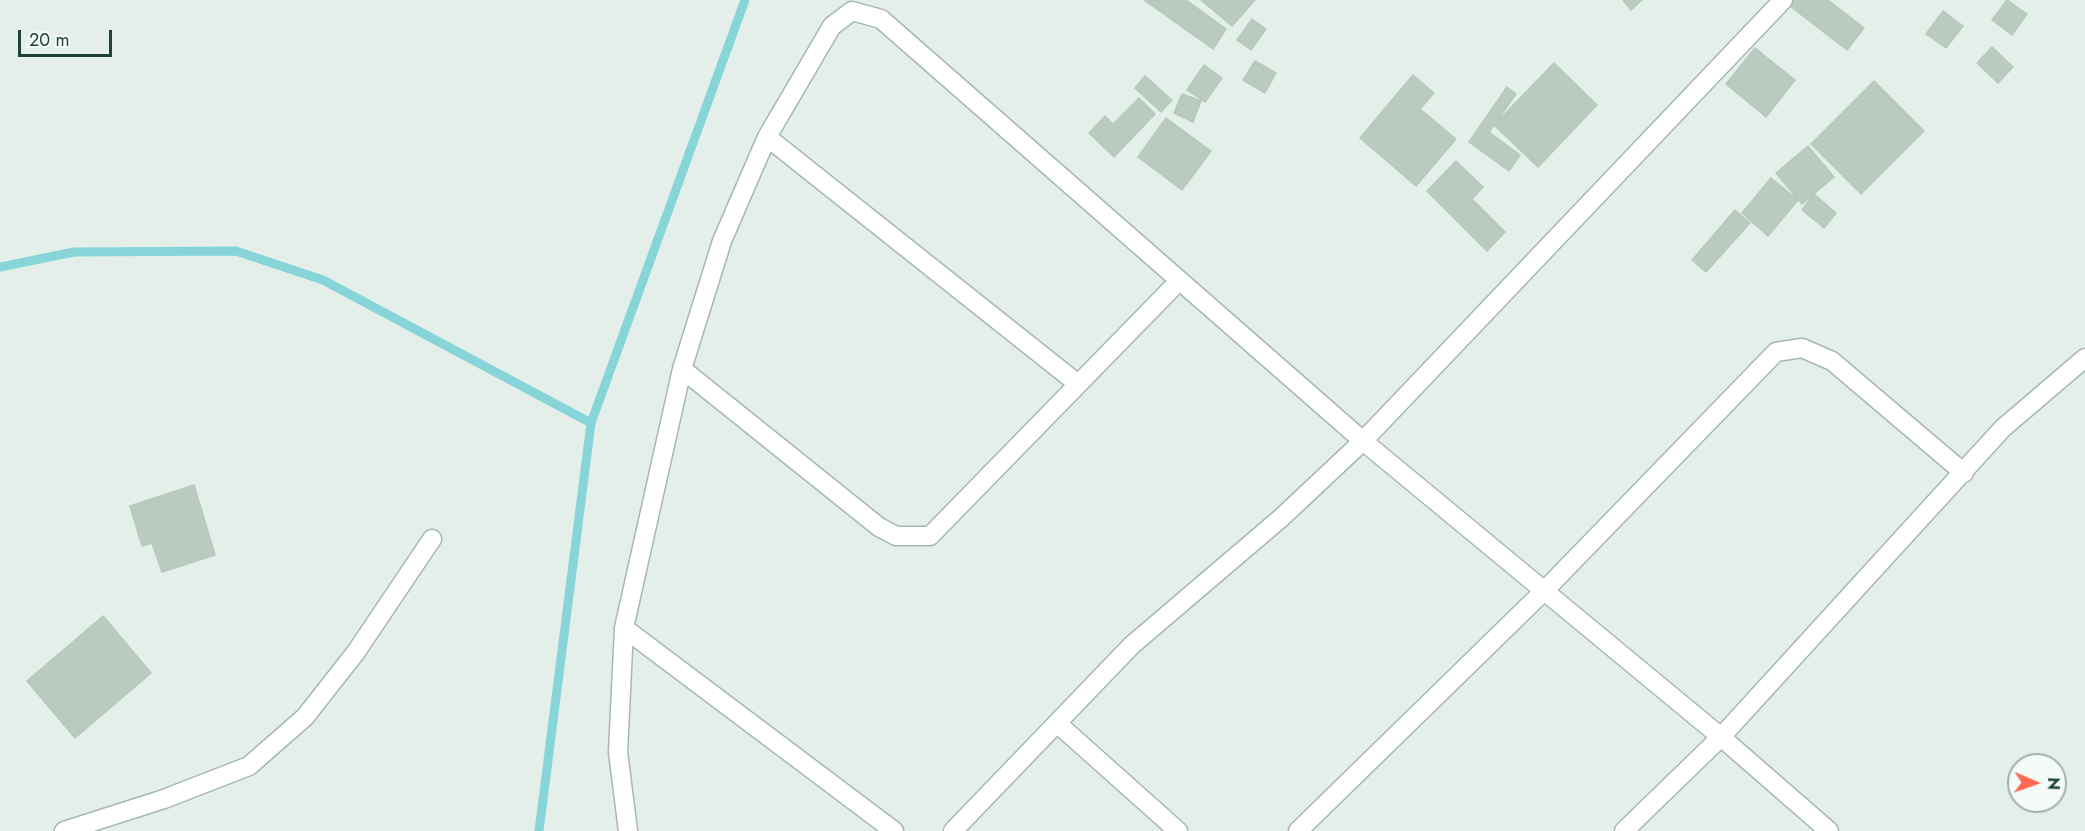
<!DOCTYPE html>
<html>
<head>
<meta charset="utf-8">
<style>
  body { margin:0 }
  #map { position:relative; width:2085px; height:831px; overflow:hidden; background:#e4efe9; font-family:Jost,sans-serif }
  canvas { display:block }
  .north { position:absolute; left:2007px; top:753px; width:60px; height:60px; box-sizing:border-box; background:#f5fbf7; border:2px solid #a0b1aa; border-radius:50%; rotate:92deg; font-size:16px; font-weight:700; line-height:24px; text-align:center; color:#214336 }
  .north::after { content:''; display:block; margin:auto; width:21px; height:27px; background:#ff6852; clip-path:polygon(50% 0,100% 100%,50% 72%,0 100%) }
  .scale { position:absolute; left:18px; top:30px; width:94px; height:27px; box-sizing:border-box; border:3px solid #214336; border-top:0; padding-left:8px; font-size:18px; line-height:21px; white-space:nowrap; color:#214336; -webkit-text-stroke:4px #f5fbf7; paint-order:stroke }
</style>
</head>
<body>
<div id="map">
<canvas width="2085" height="831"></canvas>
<div class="north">N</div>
<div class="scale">20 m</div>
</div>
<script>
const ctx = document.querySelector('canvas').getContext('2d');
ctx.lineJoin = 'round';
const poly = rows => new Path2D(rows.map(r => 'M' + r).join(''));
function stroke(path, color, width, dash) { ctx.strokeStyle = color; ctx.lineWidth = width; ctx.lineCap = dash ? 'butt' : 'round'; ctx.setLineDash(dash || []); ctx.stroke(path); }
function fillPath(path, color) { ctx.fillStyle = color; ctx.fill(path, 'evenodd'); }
stroke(poly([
  [0,267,74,252,236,251,323,280,591,423],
  [539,831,591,423,745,0]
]), '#87d5d9', 9);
const building = poly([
  [1144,0,1186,0,1226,29,1213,49,1144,0],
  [1201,0,1255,0,1232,26,1201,0],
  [1623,0,1642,0,1631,10,1623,0],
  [1788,0,1828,0,1864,28,1847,50,1786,3,1788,0],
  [2007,0,2027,14,2012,35,1992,20,2007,0],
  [1943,11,1963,26,1946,48,1926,34,1943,11],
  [1252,19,1266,29,1251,50,1237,40,1252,19],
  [1992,47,2013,67,1998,83,1977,63,1992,47],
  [1755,48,1795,80,1766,117,1726,84,1755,48],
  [1255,61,1276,73,1265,93,1243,80,1255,61],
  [1554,63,1597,105,1538,167,1494,125,1554,63],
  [1204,65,1222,78,1205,102,1187,90,1204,65],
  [1413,75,1434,93,1420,109,1456,139,1416,186,1360,138,1413,75],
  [1145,76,1172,100,1161,112,1135,88,1145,76],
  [1874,81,1924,131,1861,194,1811,144,1874,81],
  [1507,87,1516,94,1489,132,1520,155,1509,171,1469,142,1507,87],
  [1182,94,1201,101,1193,122,1174,113,1182,94],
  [1139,98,1155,114,1114,157,1089,133,1105,116,1113,124,1139,98],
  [1166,118,1211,151,1182,190,1138,157,1166,118],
  [1808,146,1834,177,1802,204,1776,173,1808,146],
  [1456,161,1483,187,1472,199,1505,232,1487,251,1427,191,1456,161],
  [1771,178,1798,200,1768,236,1742,213,1771,178],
  [1814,194,1836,213,1824,228,1802,210,1814,194],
  [1735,210,1750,223,1706,272,1692,260,1735,210],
  [194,485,215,555,162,572,152,543,142,546,130,506,194,485],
  [103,616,151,673,75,738,27,681,103,616]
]);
fillPath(building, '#b9cac1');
stroke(building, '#b5c9bf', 1.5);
const street = poly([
  [767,137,1078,384],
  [682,369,879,527,896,536,930,536,1178,282],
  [624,628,894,831],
  [1058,724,1178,831],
  [64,831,164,799,249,766,305,717,356,652,432,539],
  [628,831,618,752,624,628,682,369,722,241,767,137,832,26,852,11,881,19,1363,441,1721,737,1829,831],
  [953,831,1132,645,1281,518,1363,441,1783,0],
  [1298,831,1545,590,1776,352,1802,348,1832,361,1964,473],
  [1624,831,1721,737,2003,428,2085,358]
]);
stroke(street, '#a6b8b0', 21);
stroke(street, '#fff', 18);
</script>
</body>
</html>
